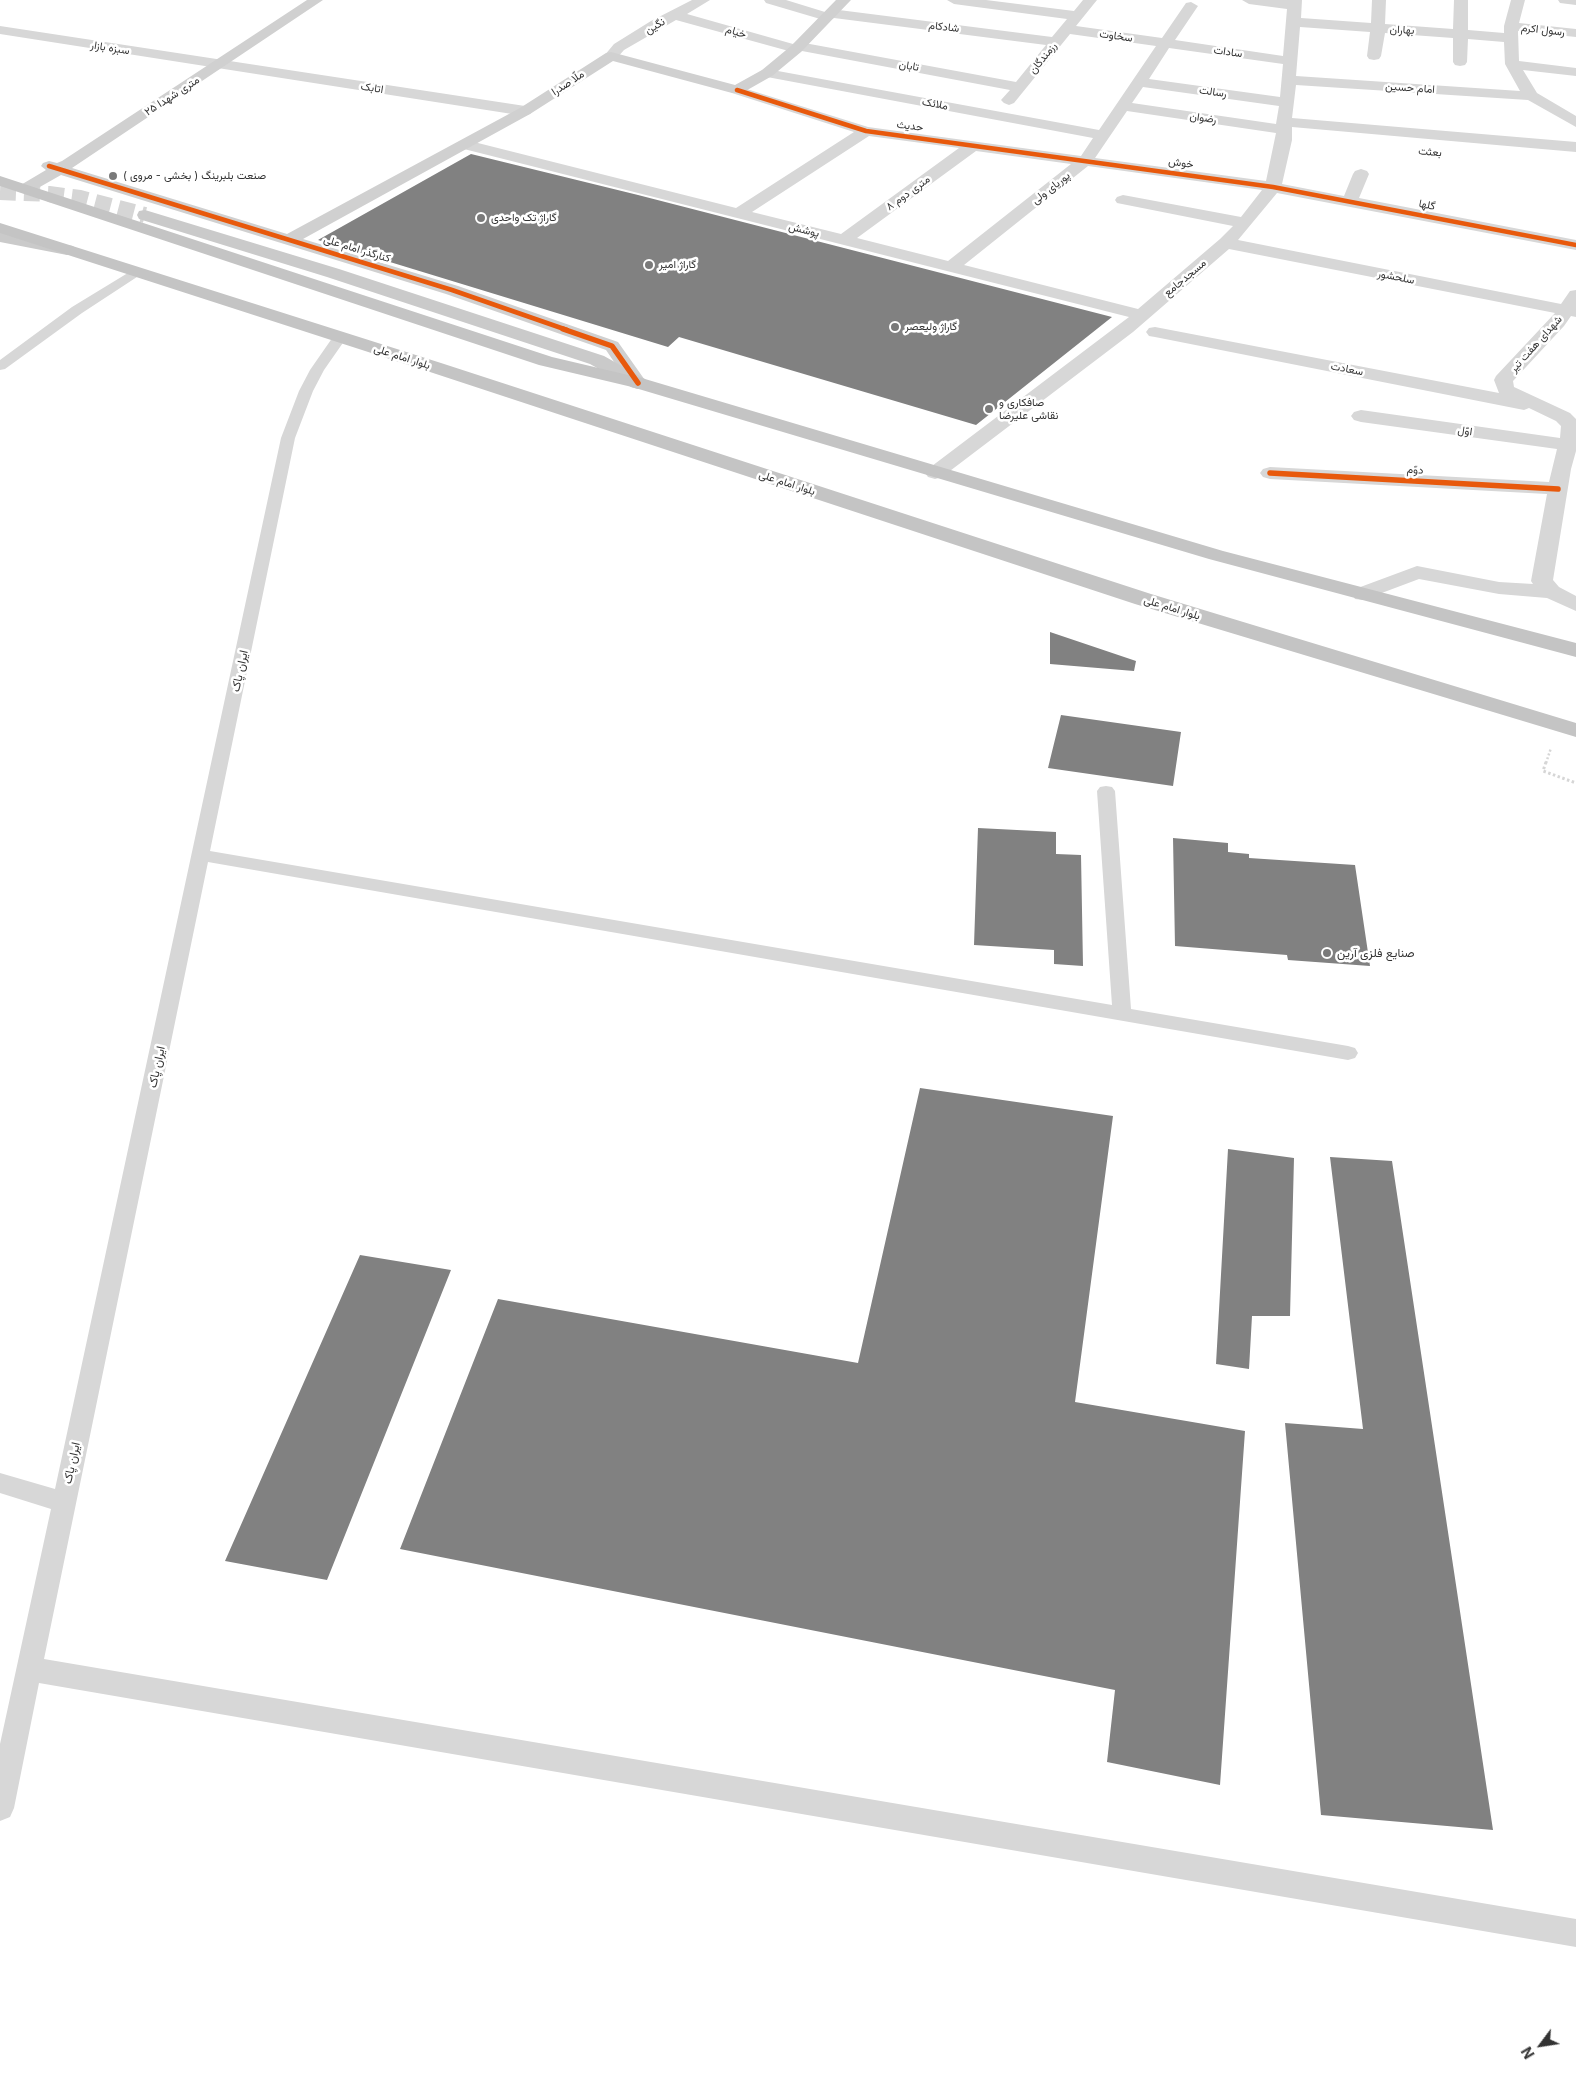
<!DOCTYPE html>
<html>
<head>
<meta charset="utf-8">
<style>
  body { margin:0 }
  #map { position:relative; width:1576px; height:2080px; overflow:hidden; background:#fff; font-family:Inter,sans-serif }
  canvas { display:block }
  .north { position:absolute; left:1516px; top:2020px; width:50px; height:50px; -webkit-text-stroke:4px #fff; paint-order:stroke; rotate:239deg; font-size:14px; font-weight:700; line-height:20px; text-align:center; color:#333 }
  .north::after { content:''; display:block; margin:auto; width:18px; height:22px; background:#333; clip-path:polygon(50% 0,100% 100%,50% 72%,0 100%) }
</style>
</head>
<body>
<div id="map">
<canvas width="1576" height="2080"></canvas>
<div class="north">N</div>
</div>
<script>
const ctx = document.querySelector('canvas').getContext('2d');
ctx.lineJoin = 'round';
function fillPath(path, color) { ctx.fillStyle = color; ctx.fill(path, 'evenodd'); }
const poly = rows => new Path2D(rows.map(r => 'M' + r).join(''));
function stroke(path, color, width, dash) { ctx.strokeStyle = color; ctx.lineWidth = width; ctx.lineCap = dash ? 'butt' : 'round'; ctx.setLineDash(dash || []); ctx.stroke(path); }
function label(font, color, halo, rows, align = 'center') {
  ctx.font = font + ' Inter,Vazirmatn,sans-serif'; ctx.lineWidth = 5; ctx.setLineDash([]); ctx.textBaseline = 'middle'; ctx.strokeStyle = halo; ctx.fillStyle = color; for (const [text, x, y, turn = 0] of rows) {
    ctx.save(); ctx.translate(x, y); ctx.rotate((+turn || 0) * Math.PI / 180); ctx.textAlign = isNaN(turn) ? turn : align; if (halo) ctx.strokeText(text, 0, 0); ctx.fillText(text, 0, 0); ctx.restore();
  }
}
fillPath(poly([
  [471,154,638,195,1112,317,976,425,679,337,668,347,318,240],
  [1050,632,1136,661,1134,671,1050,664],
  [1061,715,1181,732,1173,786,1048,768],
  [978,828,1056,832,1056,854,1081,855,1083,966,1054,964,1054,950,974,945],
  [1173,838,1228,843,1228,852,1249,854,1249,858,1355,865,1370,966,1288,960,1287,955,1175,946],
  [920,1088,1113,1116,1075,1402,1245,1431,1220,1785,1107,1762,1115,1690,400,1549,498,1299,858,1363],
  [1228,1149,1294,1158,1290,1316,1252,1316,1249,1369,1216,1364],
  [1330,1157,1392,1161,1493,1830,1321,1815,1285,1423,1363,1429],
  [360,1255,451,1270,327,1580,225,1561]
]), '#818181');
stroke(poly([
  [0,192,49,194,80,198,145,215]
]), '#d6d6d6', 16, [16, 8]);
stroke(poly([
  [1546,763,1551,748]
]), '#d6d6d6', 2.5, [2, 2]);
stroke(poly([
  [1546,762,1543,771,1576,783]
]), '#d6d6d6', 3, [2.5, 2.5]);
fillPath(poly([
  [136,268,140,269,142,272,140,275,82,313,5,369,0,370,0,360,72,307,136,268],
  [340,333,347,337,324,370,313,391,295,438,210,851,1112,1005,1097,791,1100,787,1106,786,1112,787,1115,791,1131,1009,1348,1046,1355,1048,1358,1053,1355,1058,1348,1060,208,862,44,1659,1576,1919,1576,1947,39,1683,14,1808,10,1817,0,1821,0,1744,51,1509,0,1493,0,1473,55,1489,281,438,299,391,310,370,335,334,340,333]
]), '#d7d7d7');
fillPath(poly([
  [692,0,710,0,687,14,793,44,799,42,1016,82,1046,45,834,18,827,21,766,3,764,0,786,0,825,12,831,9,1052,37,1067,19,954,4,947,0,986,0,1074,11,1083,0,1097,0,1076,26,1162,38,1186,3,1191,2,1198,6,1175,40,1283,56,1287,9,1249,4,1242,0,1302,0,1301,18,1371,23,1372,0,1386,0,1385,24,1453,29,1454,0,1468,0,1468,30,1504,33,1504,26,1511,0,1525,0,1519,23,1576,29,1576,37,1518,31,1519,61,1576,68,1576,76,1523,70,1537,93,1576,116,1576,127,1528,100,1296,85,1292,118,1576,142,1576,152,1292,127,1292,140,1282,184,1344,196,1353,174,1355,171,1361,169,1367,171,1369,174,1359,198,1576,240,1576,250,1277,193,1238,240,1561,304,1570,291,1576,290,1576,317,1571,316,1564,326,1513,381,1514,387,1570,413,1576,419,1576,451,1571,469,1553,580,1559,587,1576,596,1576,611,1547,598,1499,594,1419,579,1363,600,1355,599,1352,594,1355,589,1417,566,1499,582,1533,584,1531,581,1547,494,1270,479,1263,477,1260,473,1263,469,1270,467,1549,482,1557,449,1361,422,1354,420,1351,416,1354,412,1361,410,1560,438,1561,426,1556,421,1529,408,1524,410,1155,337,1149,336,1146,332,1149,328,1155,327,1499,393,1494,380,1496,376,1555,313,1229,249,1133,332,942,477,935,479,928,477,925,473,928,469,1129,317,460,148,458,145,460,142,466,140,736,208,854,132,732,93,730,90,732,87,737,86,868,127,1081,156,1093,138,767,77,762,76,760,73,762,70,767,69,1099,130,1156,46,1070,34,1014,103,1009,105,1004,103,1001,100,1010,90,802,51,796,53,676,20,624,50,616,59,606,59,604,56,614,44,651,21,692,0],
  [1300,27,1370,32,1367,56,1369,59,1374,60,1379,59,1381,56,1385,33,1453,38,1453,62,1455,65,1460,66,1465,65,1467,62,1468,39,1504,42,1505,64,1520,91,1296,76,1300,27],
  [1169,48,1283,64,1280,97,1149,79,1169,48],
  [1143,87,1279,106,1276,124,1132,103,1143,87],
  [1127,111,1276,133,1266,181,1095,158,1127,111],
  [869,136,959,148,841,234,752,212,869,136],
  [976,151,1071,164,948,261,857,238,976,151],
  [1088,166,1262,190,1241,217,1123,195,1117,197,1115,200,1117,203,1233,226,1220,239,1138,309,964,265,1088,166],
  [1558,0,1576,0,1576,5,1560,3,1558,0],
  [0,26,525,106,530,108,533,111,530,114,525,116,0,34,0,26]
]), '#d7d7d7');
fillPath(poly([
  [307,0,323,0,72,168,287,234,520,108,606,53,611,52,735,85,762,70,791,46,836,0,851,0,801,52,772,76,742,93,732,93,613,61,530,114,303,239,458,286,618,342,647,383,645,387,638,389,631,387,606,350,446,294,61,175,31,192,19,192,17,189,19,186,46,170,41,166,43,163,49,161,57,163,62,161,307,0]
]), '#d0d0d0');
fillPath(poly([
  [145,210,339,269,604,356,645,379,647,383,645,387,638,389,631,387,590,364,327,277,139,219,137,215,139,211,145,210],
  [0,232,67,245,73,246,76,250,73,254,67,255,0,242,0,232]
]), '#cacaca');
fillPath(poly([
  [0,176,552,357,645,379,1223,551,1576,643,1576,657,1209,559,632,387,539,365,0,186,0,176],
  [0,223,441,363,1151,594,1576,723,1576,737,1135,604,427,371,0,233,0,223]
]), '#c4c4c4');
stroke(poly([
  [737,90,866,131,1273,187,1576,245],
  [49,166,452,290,567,330]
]), '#e8590c', 4.5);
stroke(poly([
  [563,329,612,346,638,383],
  [1270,473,1558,489]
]), '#e8590c', 5.5);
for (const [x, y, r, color] of [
  [113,176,5,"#7a7a7a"],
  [481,218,5,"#7a7a7a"],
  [649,265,5,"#7a7a7a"],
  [895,327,5,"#7a7a7a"],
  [989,409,5,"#7a7a7a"],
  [1327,953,5,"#7a7a7a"]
]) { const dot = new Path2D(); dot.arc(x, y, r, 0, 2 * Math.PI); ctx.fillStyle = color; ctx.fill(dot); stroke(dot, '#fff', 2); }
label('11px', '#333', '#fff', [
  ["نگین",655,26,-30],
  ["شادکام",944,27,7],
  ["بهاران",1402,30,3],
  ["رسول اکرم",1543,30,6],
  ["خیام",736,32,16],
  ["سخاوت",1116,36,8],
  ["سبزه بازار",110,48,9],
  ["سادات",1228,52,8],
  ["رزمندگان",1043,58,-51],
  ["تابان",909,66,10],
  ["ملّا صدرا",568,83,-33],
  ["اتابک",372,88,9],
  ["امام حسین",1410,88,4],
  ["رسالت",1213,92,8],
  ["۲۵ متری شهدا",172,96,-33],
  ["ملائک",935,104,11],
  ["رضوان",1203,118,8],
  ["حدیث",910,126,8],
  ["بعثت",1430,152,5],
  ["خوش",1181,163,8],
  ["پوریای ولی",1051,188,-38],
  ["۸ متری دوم",908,193,-36],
  ["گلها",1427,205,11],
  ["پوشش",804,230,14],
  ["کنارگذر امام علی",357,249,17],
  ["سلحشور",1396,277,11],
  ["مسجدجامع",1185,278,-40],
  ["شهدای هفت تیر",1536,344,-48],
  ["بلوار امام علی",402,357,18],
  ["سعادت",1347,369,11],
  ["اوّل",1465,431,8],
  ["دوّم",1415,470,3],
  ["بلوار امام علی",787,483,18],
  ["بلوار امام علی",1172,608,17]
]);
label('11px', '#333', '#fff', [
  ["صنعت بلبرینگ ( بخشی - مروی )",123,176],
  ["گاراژ تک واحدی",491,218],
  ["گاراژ امیر",659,265],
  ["گاراژ ولیعصر",905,327],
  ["صافکاری و",999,403],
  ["نقاشی عليرضا",999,416]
], 'left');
label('12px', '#333', '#fff', [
  ["ایران پاک",240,671,-78],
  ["ایران پاک",157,1067,-78],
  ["ایران پاک",72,1463,-78]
]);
label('12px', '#333', '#fff', [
  ["صنایع فلزی آرین",1337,953]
], 'left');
</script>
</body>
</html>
